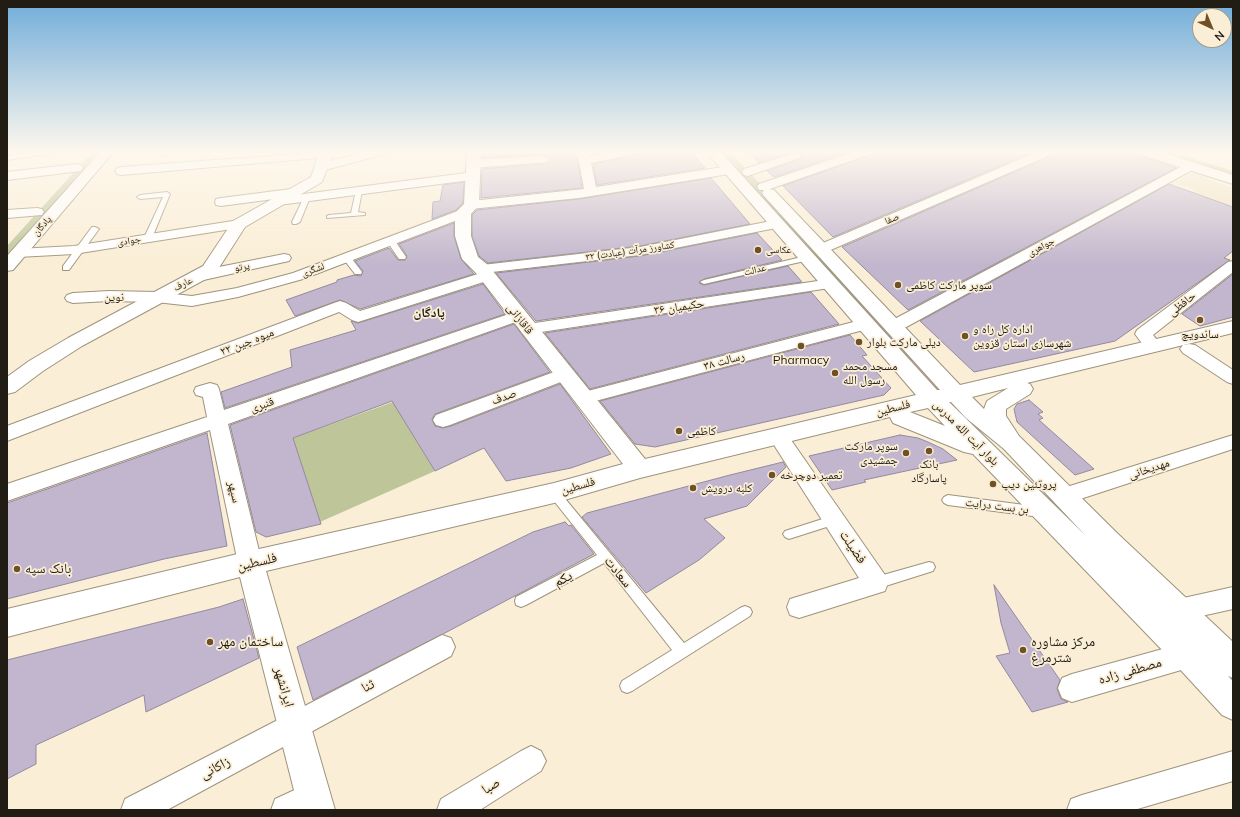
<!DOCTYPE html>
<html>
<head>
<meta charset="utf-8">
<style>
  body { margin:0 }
  #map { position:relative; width:1240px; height:817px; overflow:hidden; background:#faeed6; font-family:Mulish,sans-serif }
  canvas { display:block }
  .frame { position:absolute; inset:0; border:8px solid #211d15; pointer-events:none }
  .north { position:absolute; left:1192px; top:8px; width:40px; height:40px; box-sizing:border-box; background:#faeed6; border:1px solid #a39a89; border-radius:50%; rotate:136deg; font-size:11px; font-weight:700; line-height:16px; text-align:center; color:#211d15 }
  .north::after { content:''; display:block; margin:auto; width:14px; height:18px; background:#6f5125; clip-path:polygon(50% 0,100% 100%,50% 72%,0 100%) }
</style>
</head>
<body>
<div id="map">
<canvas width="1240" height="817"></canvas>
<div class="frame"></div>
<div class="north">N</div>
</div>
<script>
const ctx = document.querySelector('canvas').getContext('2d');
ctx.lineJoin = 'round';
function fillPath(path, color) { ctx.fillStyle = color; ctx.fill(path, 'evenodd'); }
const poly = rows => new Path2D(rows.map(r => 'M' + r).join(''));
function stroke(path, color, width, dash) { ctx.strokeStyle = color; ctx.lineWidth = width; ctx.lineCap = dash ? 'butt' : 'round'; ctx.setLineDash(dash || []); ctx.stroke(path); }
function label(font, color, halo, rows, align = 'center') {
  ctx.font = font + ' Mulish,"Noto Naskh Arabic",sans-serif'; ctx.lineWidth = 3.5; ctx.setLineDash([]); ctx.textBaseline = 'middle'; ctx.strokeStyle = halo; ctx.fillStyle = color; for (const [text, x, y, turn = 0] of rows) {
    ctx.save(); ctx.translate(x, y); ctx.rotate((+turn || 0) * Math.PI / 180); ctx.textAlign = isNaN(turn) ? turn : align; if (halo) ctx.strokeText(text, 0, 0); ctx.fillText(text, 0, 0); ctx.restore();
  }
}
fillPath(poly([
  [1194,172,1203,173,1208,177,1209,180,1233,188,1233,206,1191,192,1196,190,1174,183]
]), '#f1e2c3');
fillPath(poly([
  [94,150,109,150,7,266,7,246],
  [711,150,728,150,783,208,774,210,764,210],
  [1141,150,1168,150,1233,171,1233,180],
  [778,214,789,215,916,362,910,360,852,309,770,216],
  [393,402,435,471,320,522,293,438]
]), '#bec699');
const building = poly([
  [482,150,572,150,578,162,582,188,481,198,482,169,547,164,550,160,543,154,482,158,482,150],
  [645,150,690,150,705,168,597,185,593,164,639,154,645,150],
  [747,150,854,150,774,177,767,171,800,159,802,155,795,152,759,163,747,150],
  [878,150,1037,150,833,237,783,186,876,153,878,150],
  [1059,150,1131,150,1136,154,1176,168,908,310,842,247,1058,153,1059,150],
  [711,178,750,224,640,246,488,263,479,256,472,236,472,215,477,210,579,199,711,178],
  [464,182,463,203,456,210,432,219,433,202,440,201,443,185,464,182],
  [1169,184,1233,207,1233,251,1224,258,1230,260,1115,341,974,372,920,321,1169,184],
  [454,223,454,236,461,259,474,274,360,309,340,300,295,316,286,300,337,282,337,280,354,275,361,276,363,271,355,261,389,248,398,260,405,260,407,256,399,244,454,223],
  [757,233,782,260,704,279,699,283,704,285,788,266,802,282,536,321,496,273,640,256,757,233],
  [1233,274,1233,317,1200,326,1182,314,1233,274],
  [483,284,505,314,225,408,221,392,292,367,290,350,356,330,351,321,358,323,483,284],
  [811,292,839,324,590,389,545,333,811,292],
  [514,324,550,372,435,414,432,419,435,426,443,428,451,426,560,384,611,454,571,468,506,481,484,448,435,471,392,401,293,438,321,524,266,537,256,532,230,425,514,324],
  [850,335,867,355,862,356,891,388,884,395,655,447,635,444,600,401,850,335],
  [1029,400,1043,412,1038,414,1043,418,1039,420,1094,469,1075,475,1017,422,1014,409,1017,404,1029,400],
  [207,433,227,546,164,559,7,599,7,503,207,433],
  [900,435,918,438,928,442,943,449,957,460,864,480,866,482,832,490,809,456,900,435],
  [783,462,786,467,747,506,704,519,725,538,699,560,646,593,582,517,587,513,730,475,783,462],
  [565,522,569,526,571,525,594,554,443,634,313,700,297,647,533,532,565,522],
  [994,585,1060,680,1057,689,1061,699,1068,702,1032,712,996,656,1010,653,1001,623,994,585],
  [243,599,259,658,146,712,144,695,36,745,36,764,7,779,7,660,219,607,243,599]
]);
fillPath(building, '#c1b6cd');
stroke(building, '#93899e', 1);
const lane = poly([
  [55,150,76,150,7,160,7,156,55,150],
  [164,150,170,150,167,155,165,156,162,154,164,150],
  [359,189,362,191,358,212,365,213,365,215,327,218,327,216,329,215,351,213,356,191,359,189],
  [167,192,170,194,152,238,148,240,145,240,144,238,163,197,140,199,137,197,140,195,167,192],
  [307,195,310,197,300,222,296,224,293,224,292,222,304,197,307,195],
  [92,227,95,227,99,229,69,270,63,270,63,266,92,227],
  [387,238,393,238,406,257,405,259,399,259,386,240,387,238],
  [343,255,349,255,362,272,361,274,355,274,342,257,343,255],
  [806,256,809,256,809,260,704,284,700,282,704,280,806,256],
  [554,489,558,490,684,643,740,608,745,606,750,608,752,612,750,616,632,691,627,693,622,691,620,686,622,681,672,650,604,563,526,605,521,607,516,605,515,601,516,597,597,555,550,496,548,493,550,490,554,489],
  [948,495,1040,507,1044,509,1046,512,1044,515,1040,517,948,505,944,503,942,500,944,497,948,495],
  [835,515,839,517,841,520,839,523,789,539,785,537,783,534,785,531,835,515],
  [929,562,933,563,935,567,933,571,876,589,872,587,870,583,872,579,876,577,929,562]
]);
const street = poly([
  [374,150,394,150,393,152,321,171,317,170,315,167,317,164,374,150],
  [573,150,585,150,589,157,620,150,644,150,639,153,591,163,596,187,729,166,733,167,735,170,733,173,729,174,579,198,471,209,466,208,464,205,466,202,471,201,584,189,579,161,573,150],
  [860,150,877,150,876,152,767,190,759,190,757,187,759,184,860,150],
  [1042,150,1058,150,1057,152,826,252,821,253,816,252,814,249,816,246,1042,150],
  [325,152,329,153,331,155,329,157,121,175,117,174,115,171,117,168,121,167,325,152],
  [795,153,799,154,801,156,799,158,748,176,744,175,742,172,744,169,795,153],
  [543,156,547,158,549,160,547,162,473,168,469,167,467,164,469,161,473,160,543,156],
  [1190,162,1194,163,1196,166,1194,169,899,331,893,332,887,331,885,327,887,323,1190,162],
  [77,164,81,165,83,168,81,171,7,180,7,172,77,164],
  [474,172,478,173,480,176,478,179,279,205,274,204,273,201,274,199,221,206,216,205,215,202,216,199,221,198,291,189,295,190,297,193,296,195,474,172],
  [37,208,42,209,44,212,42,215,7,218,7,210,37,208],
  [463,209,468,210,470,213,468,216,303,279,238,297,192,306,156,302,109,301,73,303,67,301,65,298,67,295,73,293,109,291,156,292,192,296,237,288,293,273,463,209],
  [239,220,244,221,246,224,244,227,74,254,18,257,13,256,11,253,13,250,18,249,74,246,239,220],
  [776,220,781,221,783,224,781,227,640,255,492,272,496,276,493,279,358,322,352,320,339,312,7,441,7,426,334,303,340,301,346,303,360,311,481,273,477,272,475,269,477,266,482,265,640,247,776,220],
  [284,254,289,255,291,258,289,261,199,281,194,279,191,276,194,273,199,271,284,254],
  [1233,261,1233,272,1153,335,1162,346,1159,350,1153,351,1147,350,1135,334,1137,330,1228,262,1233,261],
  [831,279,836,281,839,284,836,287,528,334,522,333,520,329,522,325,528,324,831,279],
  [518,311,524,313,526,316,524,319,228,424,262,563,258,570,250,573,242,570,238,563,210,430,7,501,7,484,207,417,203,397,196,395,194,391,196,387,210,383,217,385,219,389,224,410,518,311],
  [865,319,871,320,873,324,871,328,584,404,577,403,575,398,577,393,584,392,865,319],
  [1189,344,1195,345,1233,370,1233,384,1227,382,1183,353,1180,349,1183,345,1189,344],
  [565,368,571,370,574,374,571,378,450,425,443,427,436,425,433,420,436,415,565,368],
  [1233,435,1233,449,1065,504,1057,502,1054,496,1057,490,1233,435],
  [784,438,791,440,885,575,888,583,885,591,799,618,790,615,787,607,790,599,859,578,774,445,777,440,784,438],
  [1233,587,1233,609,1179,621,1170,618,1167,610,1170,602,1179,599,1233,587],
  [442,635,451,638,455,647,451,656,167,810,121,810,125,799,442,635],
  [1188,642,1197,646,1201,655,1197,664,1188,668,1072,702,1062,698,1058,688,1062,678,1072,674,1188,642],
  [531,746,541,751,546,761,541,771,480,810,437,810,441,799,521,751,531,746],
  [1233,751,1233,781,1134,810,1067,810,1071,799,1082,795,1233,751],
  [314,781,325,785,329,796,325,807,318,810,271,810,275,799,314,781]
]);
const secondary = poly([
  [102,150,115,150,13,270,7,271,7,256,102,150],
  [320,150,334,150,322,182,245,227,215,274,82,346,43,371,15,392,7,394,7,377,29,361,68,338,203,266,233,221,311,177,320,150],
  [467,150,481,150,479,205,471,214,471,236,478,257,488,265,645,459,916,395,705,150,719,150,937,390,940,390,764,196,762,193,764,190,769,189,774,190,960,385,1233,321,1233,333,1027,383,1030,384,1033,389,1030,394,1006,409,1006,416,1019,436,1118,534,1233,642,1233,678,1228,676,1233,681,1233,720,1222,715,1165,653,973,454,964,452,893,423,890,417,640,478,554,503,266,571,335,810,299,810,240,577,7,637,7,609,250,551,554,483,623,464,476,273,462,259,455,236,455,213,464,204,467,150],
  [1008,388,987,401,984,409,972,397,1008,388],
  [949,402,951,402,966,418,1004,449,1086,536,949,402],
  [928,408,945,426,910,412,928,408],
  [1135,150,1155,150,1233,175,1233,184,1136,153,1135,150]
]);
stroke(lane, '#9e937d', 2);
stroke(street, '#9e937d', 2);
stroke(secondary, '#9e937d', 2);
fillPath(lane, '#fff');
fillPath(street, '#fff');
fillPath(secondary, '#fff');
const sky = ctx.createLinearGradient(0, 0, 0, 265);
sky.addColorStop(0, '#71adda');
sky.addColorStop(0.57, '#fdf7ed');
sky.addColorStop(1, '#fdf7ed00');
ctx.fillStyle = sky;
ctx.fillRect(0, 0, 1240, 265);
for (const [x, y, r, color] of [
  [758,250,4,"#6f5125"],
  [898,285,4,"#6f5125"],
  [1200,320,4,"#6f5125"],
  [965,336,4,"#6f5125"],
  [859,342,4,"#6f5125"],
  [801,346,4,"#6f5125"],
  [835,373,4,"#6f5125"],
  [679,431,4,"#6f5125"],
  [929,451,4,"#6f5125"],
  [906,453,4,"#6f5125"],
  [772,475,4,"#6f5125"],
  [993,484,4,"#6f5125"],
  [693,488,4,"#6f5125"],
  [17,569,4,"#6f5125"],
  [210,642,4,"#6f5125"],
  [1023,650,4,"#6f5125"]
]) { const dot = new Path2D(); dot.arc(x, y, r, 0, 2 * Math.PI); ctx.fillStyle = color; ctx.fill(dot); stroke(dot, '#faeed6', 1.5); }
label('10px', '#211d15', '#faeed6', [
  ["صفا",892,219,-23],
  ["پادگان",42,226,-49],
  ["جوادی",129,241,-9],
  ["جواهری",1041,247,-28],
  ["۳۲ کشاورز مرآت (عبادت)",630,251,-8],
  ["پرتو",242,267,-11],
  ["لشگری",313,270,-21],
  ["عدالت",755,270,-13],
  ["عارف",183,284,-27]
]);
label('10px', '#211d15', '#faeed6', [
  ["عکاسی",766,250]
], 'left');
label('12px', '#211d15', '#faeed6', [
  ["سوپر مارکت کاظمی",906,285],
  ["اداره کل راه و",973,329],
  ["شهرسازی استان قزوین",973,343],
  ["ساندویچ",1200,334,"center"],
  ["دیلی مارکت بلوار",867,342],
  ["Pharmacy",801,360,"center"],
  ["مسجد محمد",843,366],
  ["رسول الله",843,380],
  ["کاظمی",687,431],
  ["سوپر مارکت",898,446,"right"],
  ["جمشیدی",898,460,"right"],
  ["بانک",929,464,"center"],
  ["پاسارگاد",929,478,"center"],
  ["تعمیر دوچرخه",780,475],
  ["پروتئین دیپ",1001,484],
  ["کلبه درویش",701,488]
], 'left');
label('12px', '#211d15', '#faeed6', [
  ["نوین",114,297],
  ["حافظی",1182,304,-38],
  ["۳۶ حکیمیان",679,307,-8],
  ["قاقازانی",520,319,52],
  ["۲۲ میوه چین",247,342,-21],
  ["۳۸ رسالت",724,361,-15],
  ["صدف",504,397,-20],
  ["قنبری",262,405,-19],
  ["فلسطین",893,408,-14],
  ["بلوار آیت الله مدرس",966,433,45],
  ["مهدیخانی",1149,469,-18],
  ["فلسطین",578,486,-16],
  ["سپهر",234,492,77],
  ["بن بست درایت",997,506,7]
]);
label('bold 13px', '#211d15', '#faeed6', [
  ["پادگان",429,313]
]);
label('14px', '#211d15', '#faeed6', [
  ["فضیلت",853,547,56],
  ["فلسطین",257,562,-13],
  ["سعادت",618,572,51],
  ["یکم",563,579,-28],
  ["مصطفی زاده",1130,671,-16],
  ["ثنا",368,686,-28],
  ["ایرانشهر",284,687,75],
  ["زاکانی",215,768,-28],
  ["صبا",491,786,-32]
]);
label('14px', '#211d15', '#faeed6', [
  ["بانک سپه",25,569],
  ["ساختمان مهر",218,642],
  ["مرکز مشاوره",1031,642],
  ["شترمرغ",1031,658]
], 'left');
</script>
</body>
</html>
